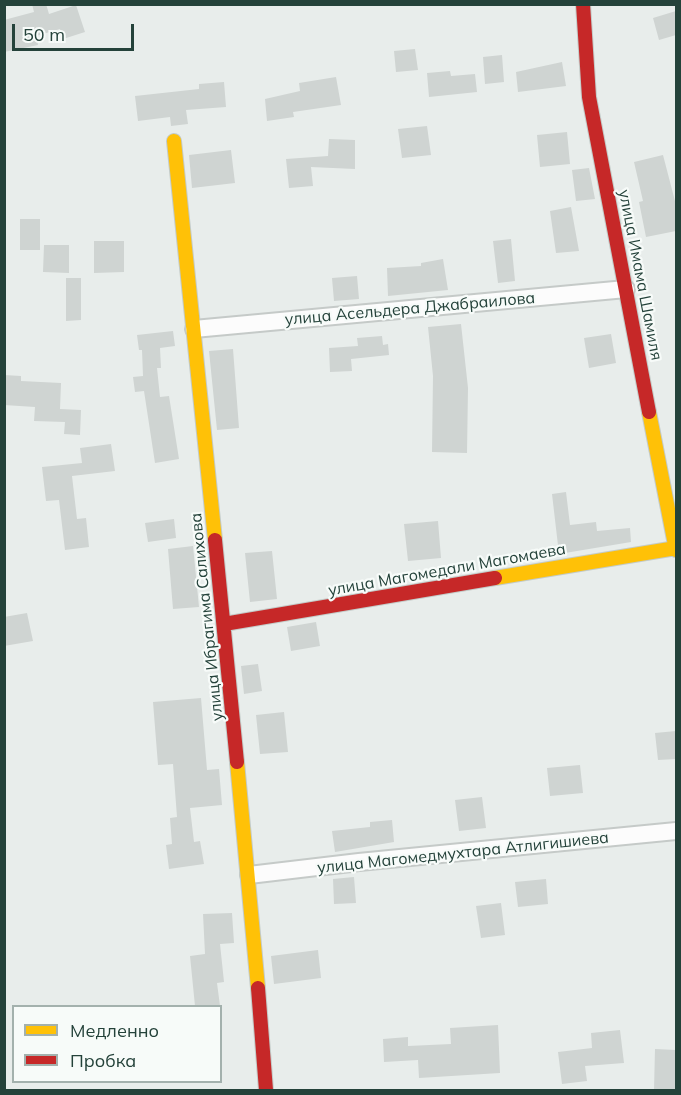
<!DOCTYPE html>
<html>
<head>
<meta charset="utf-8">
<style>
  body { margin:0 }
  #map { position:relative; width:681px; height:1095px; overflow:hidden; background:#e8edeb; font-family:Mulish,sans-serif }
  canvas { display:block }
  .frame { position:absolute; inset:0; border:6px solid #24423a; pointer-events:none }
  .legend { position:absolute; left:12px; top:1005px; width:210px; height:78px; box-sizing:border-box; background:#f7fbf9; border:2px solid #a3b1ad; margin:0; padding:8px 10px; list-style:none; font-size:18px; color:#24423a }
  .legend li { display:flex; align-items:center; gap:12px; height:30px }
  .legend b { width:30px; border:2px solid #a3b1ad }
  .scale { position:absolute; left:12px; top:24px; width:122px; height:27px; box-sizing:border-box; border:3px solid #24423a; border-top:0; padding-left:8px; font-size:18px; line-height:21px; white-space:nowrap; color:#24423a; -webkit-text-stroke:4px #f7fbf9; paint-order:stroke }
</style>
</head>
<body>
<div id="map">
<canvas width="681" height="1095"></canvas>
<div class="frame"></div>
<ul class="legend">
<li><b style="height:8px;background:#ffc107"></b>Медленно</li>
<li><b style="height:8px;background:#c62828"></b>Пробка</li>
</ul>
<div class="scale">50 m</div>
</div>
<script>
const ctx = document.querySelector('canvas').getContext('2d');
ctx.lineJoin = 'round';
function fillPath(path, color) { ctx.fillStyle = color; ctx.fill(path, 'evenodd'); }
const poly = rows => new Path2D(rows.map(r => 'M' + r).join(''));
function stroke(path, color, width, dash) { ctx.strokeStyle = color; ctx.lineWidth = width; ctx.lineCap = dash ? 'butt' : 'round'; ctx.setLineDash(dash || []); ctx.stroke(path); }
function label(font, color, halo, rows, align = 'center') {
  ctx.font = font + ' Mulish,sans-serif'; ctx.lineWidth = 4.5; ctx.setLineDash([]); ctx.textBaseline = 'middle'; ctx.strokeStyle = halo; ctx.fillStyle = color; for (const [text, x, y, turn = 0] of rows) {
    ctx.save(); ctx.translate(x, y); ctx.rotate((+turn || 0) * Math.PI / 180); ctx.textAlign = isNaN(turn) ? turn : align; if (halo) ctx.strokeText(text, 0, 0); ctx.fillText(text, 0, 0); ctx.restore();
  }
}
fillPath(poly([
  [32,4,46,4,49,14,76,5,85,32,63,39,60,29,36,36,38,45,4,52,4,20,34,12],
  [676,11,676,35,659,40,653,18],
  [415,49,418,70,396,72,394,51],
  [502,55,504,82,485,84,483,57],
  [562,62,566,86,518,92,516,72],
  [450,71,451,76,475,74,477,92,429,97,427,73],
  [336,77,341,105,293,112,294,117,267,121,265,99,300,91,299,83],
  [224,82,226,107,186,110,188,124,171,126,170,117,138,121,135,96,199,89,199,84],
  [427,126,431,155,402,158,398,129],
  [567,132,570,164,540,167,537,135],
  [329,139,355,140,355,169,311,167,313,186,289,188,286,159,328,156],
  [231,150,235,183,192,188,189,155],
  [663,155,676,205,676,231,646,237,639,202,643,201,634,162],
  [589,168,595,199,576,201,572,170],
  [571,207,579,251,556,253,550,211],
  [20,219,40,219,40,250,20,250],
  [511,239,515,281,498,283,493,241],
  [94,241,124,241,124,272,94,273],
  [44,245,69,245,69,273,43,272],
  [443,259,448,290,388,296,387,268,421,266,421,263],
  [357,276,359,299,334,301,332,278],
  [66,278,81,278,81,320,66,321],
  [461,324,468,388,467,453,432,452,433,376,428,327],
  [173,331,175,346,160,348,161,368,157,368,160,397,169,396,179,459,155,463,144,391,135,392,133,377,143,376,142,350,139,350,137,335],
  [611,334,616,363,589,368,584,338],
  [382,336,383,345,388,344,389,355,351,359,352,371,330,372,329,348,358,346,357,338],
  [233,349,239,428,217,430,209,351],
  [4,375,21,376,21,381,61,383,60,409,81,410,80,435,64,434,65,422,34,421,35,407,4,405],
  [111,444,115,471,72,476,77,519,86,518,89,547,65,550,59,500,46,501,42,467,82,463,80,448],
  [566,492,570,525,596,522,597,531,630,528,631,542,559,554,552,494],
  [174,519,176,538,148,542,145,523],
  [438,521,441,558,408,561,404,524],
  [193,546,199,607,173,609,168,549],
  [272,551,277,599,250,602,245,553],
  [27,613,33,641,4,646,4,617],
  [316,622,320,646,291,651,287,627],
  [258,664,262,691,244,694,241,666],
  [201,698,207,770,219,769,222,805,190,808,194,842,200,841,204,864,169,869,166,845,172,844,170,818,177,817,173,764,158,765,153,702],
  [284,712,288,752,260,754,256,715],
  [676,731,676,759,658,760,655,733],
  [580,765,583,793,550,796,547,768],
  [482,797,486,828,459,831,455,800],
  [392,820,394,842,335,852,332,831,370,827,370,822],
  [354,877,356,903,334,904,333,879],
  [546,879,548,904,518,907,515,882],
  [501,903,505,935,481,938,476,906],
  [232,913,234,943,220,944,224,982,217,983,220,1006,195,1006,190,956,205,954,203,914],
  [318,950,321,978,274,984,271,956],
  [498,1025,500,1073,419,1078,418,1060,384,1062,383,1039,408,1037,408,1046,451,1044,450,1028],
  [620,1030,624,1063,585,1066,587,1081,562,1084,558,1052,592,1048,591,1033],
  [655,1049,676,1050,676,1090,654,1090]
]), '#cfd4d2');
const street = poly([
  [194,329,626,289],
  [249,875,359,862,676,831]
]);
const slow = poly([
  [174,141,215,540],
  [649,412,676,550],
  [495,578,676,548],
  [237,762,258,988]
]);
const jam = poly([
  [583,4,589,97,649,412],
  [215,540,237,762],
  [224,624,495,578],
  [258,988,266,1090]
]);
stroke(street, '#c5cac8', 20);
stroke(slow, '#c3cbc8', 16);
stroke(jam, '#c3cbc8', 16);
stroke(street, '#fcfcfc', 16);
stroke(slow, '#ffc107', 14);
stroke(jam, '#c62828', 14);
label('16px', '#24423a', '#f7fbf9', [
  ["улица Имама Шамиля",640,275,79],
  ["улица Асельдера Джабраилова",410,309,-5],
  ["улица Магомедали Магомаева",447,570,-10],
  ["улица Ибрагима Салихова",207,617,-96],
  ["улица Магомедмухтара Атлигишиева",463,853,-6]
]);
</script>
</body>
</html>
